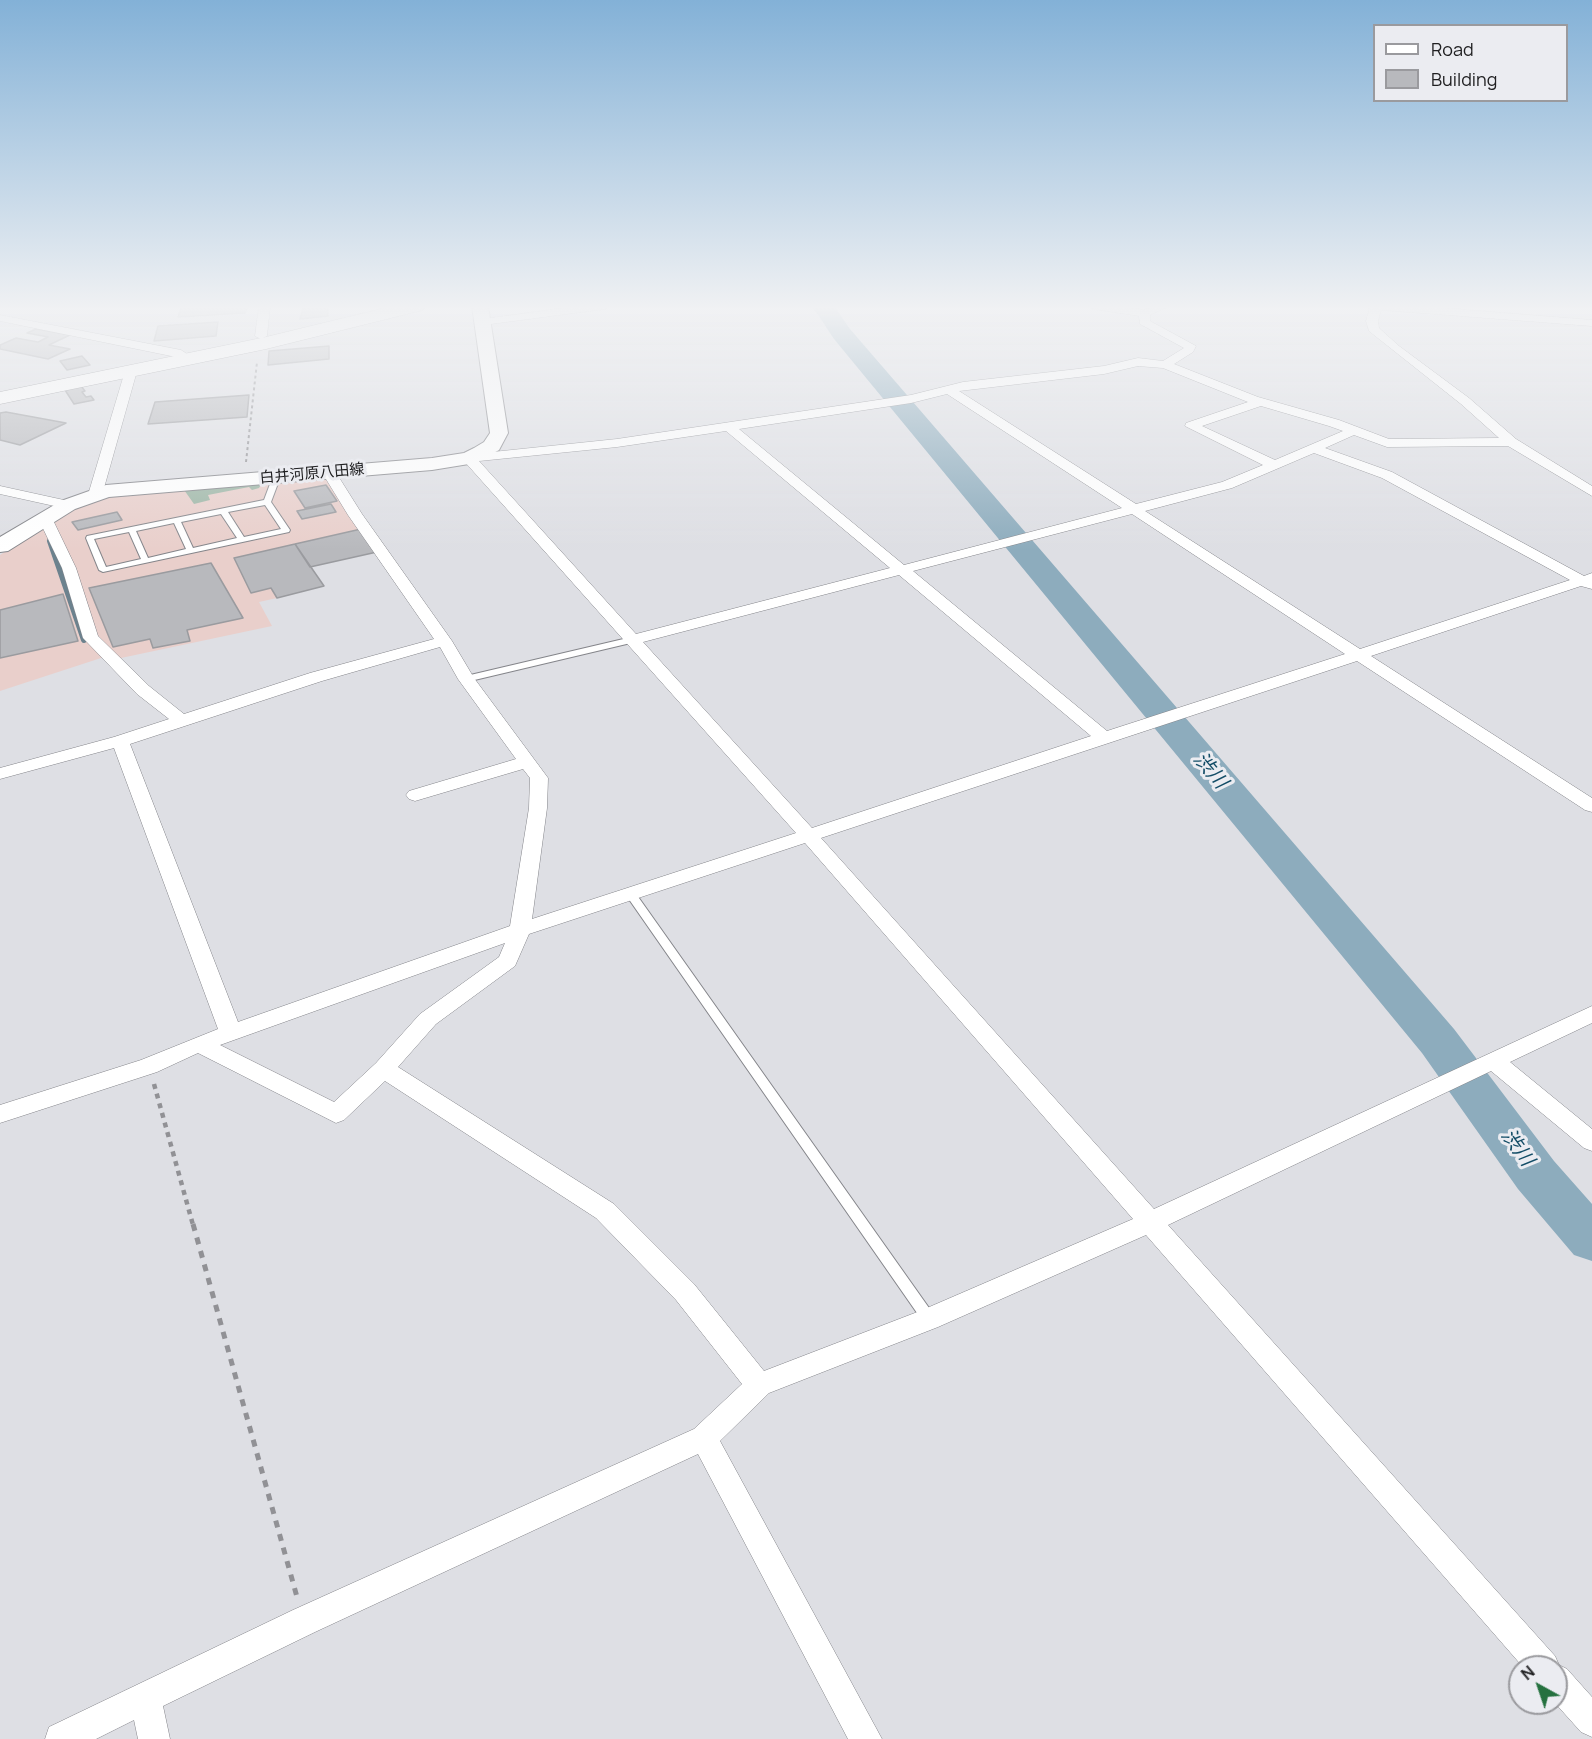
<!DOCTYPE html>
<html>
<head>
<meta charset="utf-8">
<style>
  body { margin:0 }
  #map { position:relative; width:1592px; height:1739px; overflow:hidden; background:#dedfe4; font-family:Manrope,sans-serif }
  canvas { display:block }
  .legend { position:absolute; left:1373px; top:24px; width:195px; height:78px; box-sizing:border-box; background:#ebecf1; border:2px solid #9a9a9e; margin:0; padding:8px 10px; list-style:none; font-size:18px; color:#202022 }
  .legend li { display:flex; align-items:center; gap:12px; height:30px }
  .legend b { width:30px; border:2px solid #9a9a9e }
  .north { position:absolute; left:1508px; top:1655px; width:60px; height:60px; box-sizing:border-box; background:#ebecf1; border:2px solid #9a9a9e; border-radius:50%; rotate:320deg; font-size:16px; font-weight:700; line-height:24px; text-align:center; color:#202022 }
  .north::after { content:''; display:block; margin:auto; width:21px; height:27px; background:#25713f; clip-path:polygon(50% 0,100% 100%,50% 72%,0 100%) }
</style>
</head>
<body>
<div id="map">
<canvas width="1592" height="1739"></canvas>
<ul class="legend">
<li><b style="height:8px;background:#fff"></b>Road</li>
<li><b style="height:16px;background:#b8b9bd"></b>Building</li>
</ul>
<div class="north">N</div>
</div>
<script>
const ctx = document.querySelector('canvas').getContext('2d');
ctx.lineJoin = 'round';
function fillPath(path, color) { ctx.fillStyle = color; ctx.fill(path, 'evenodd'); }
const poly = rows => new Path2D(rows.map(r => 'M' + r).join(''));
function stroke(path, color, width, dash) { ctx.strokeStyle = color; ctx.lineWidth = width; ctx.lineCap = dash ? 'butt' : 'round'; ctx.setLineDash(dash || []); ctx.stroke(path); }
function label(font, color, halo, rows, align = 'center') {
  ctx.font = font + ' Manrope,"Noto Sans JP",sans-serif'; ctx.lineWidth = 6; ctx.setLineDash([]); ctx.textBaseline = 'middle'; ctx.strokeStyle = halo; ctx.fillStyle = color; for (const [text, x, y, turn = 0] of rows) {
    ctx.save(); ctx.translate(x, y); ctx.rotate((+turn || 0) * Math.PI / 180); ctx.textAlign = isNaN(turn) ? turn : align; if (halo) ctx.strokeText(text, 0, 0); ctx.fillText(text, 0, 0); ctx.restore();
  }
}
fillPath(poly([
  [326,478,360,529,310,567,277,598,259,602,272,626,121,658,101,658,0,691,0,555,42,527,89,502,111,496]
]), '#e9cfcb');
fillPath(poly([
  [262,483,259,488,252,490,249,487,208,495,210,500,194,504,182,487]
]), '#9db6a6');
stroke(poly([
  [50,541,84,640]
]), '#6c828e', 6);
fillPath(poly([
  [812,306,834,306,850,329,1454,1029,1554,1161,1592,1204,1592,1261,1574,1255,1518,1189,1422,1053,834,339,812,306]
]), '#8dacbd');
const building = poly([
  [220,306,247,306,245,313,178,317,181,308,220,306],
  [304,306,327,306,328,316,300,319,304,306],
  [218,322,216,336,154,341,158,326,218,322],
  [36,329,70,335,49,345,70,349,48,359,0,349,0,345,16,338,38,342,48,337,27,333,36,329],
  [329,346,329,359,268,365,269,351,329,346],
  [82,356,90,365,67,370,60,361,82,356],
  [81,386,85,391,82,392,86,397,91,396,94,400,74,404,65,390,81,386],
  [249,395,247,417,148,424,155,402,249,395],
  [6,412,66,423,20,445,0,440,0,413,6,412],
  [326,485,337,501,305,508,294,491,326,485],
  [331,504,336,512,302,519,297,511,331,504],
  [117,512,122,520,78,530,72,522,117,512],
  [361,529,377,552,310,567,295,544,361,529],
  [295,544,324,586,277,598,271,588,251,593,234,558,295,544],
  [211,563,243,618,187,630,190,641,153,648,150,639,113,647,89,588,211,563],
  [63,594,78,641,0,658,0,610,63,594]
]);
fillPath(building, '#b8b9bd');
stroke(building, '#9a9b9f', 1.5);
const service = poly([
  [273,476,280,478,271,502,290,530,289,532,103,572,99,570,86,538,87,536,264,500,273,476],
  [265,505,281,529,244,537,228,512,265,505],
  [221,514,237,538,193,548,181,522,221,514],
  [174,523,186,549,148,558,136,531,174,523],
  [129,532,141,559,106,567,94,539,129,532],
  [632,637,636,640,635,642,466,682,462,679,466,676,632,637],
  [630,890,634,891,934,1315,936,1319,934,1323,929,1325,924,1323,626,895,625,893,630,890]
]);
const minor = poly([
  [259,306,270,306,267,336,261,339,255,336,259,306],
  [579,306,610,306,605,309,483,325,477,322,483,319,579,306],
  [1088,306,1118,306,1144,310,1154,306,1169,306,1150,315,1150,321,1196,346,1193,352,1174,364,1258,397,1339,420,1389,439,1499,438,1461,404,1369,331,1366,321,1370,306,1418,306,1592,320,1592,326,1381,310,1378,321,1379,328,1399,346,1469,398,1516,439,1592,486,1592,496,1508,446,1387,447,1354,435,1325,448,1392,472,1584,576,1592,573,1592,589,1581,586,1371,656,1592,798,1592,812,1585,810,1357,661,821,838,1154,1209,1592,1006,1592,1023,1510,1062,1592,1129,1592,1151,1584,1148,1491,1071,1168,1225,1555,1656,1559,1665,1567,1669,1592,1697,1592,1737,1581,1732,1555,1703,1556,1667,1523,1667,1146,1235,938,1327,769,1393,720,1441,882,1739,848,1739,698,1454,315,1632,163,1706,170,1739,138,1739,134,1720,96,1739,45,1739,49,1727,293,1610,694,1429,742,1384,676,1300,596,1218,385,1081,344,1120,336,1123,198,1053,157,1072,0,1123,0,1105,141,1060,218,1029,114,748,0,779,0,768,114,737,169,719,137,694,83,638,62,568,38,518,40,515,50,515,52,518,76,568,98,636,149,686,184,714,310,673,434,639,348,515,326,479,328,469,338,469,340,479,362,514,452,641,474,678,548,778,547,808,532,919,796,833,464,461,462,458,464,455,617,439,911,395,963,382,1104,366,1138,358,1163,361,1184,348,1140,324,1139,316,1093,309,1088,306],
  [1138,366,1163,368,1248,402,1186,423,1185,426,1263,465,1222,482,1136,504,959,391,1104,374,1138,366],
  [947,394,1122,508,904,565,739,429,911,403,947,394],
  [1261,406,1329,426,1343,431,1275,460,1202,426,1261,406],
  [726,431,890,568,636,634,479,461,617,447,726,431],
  [1314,453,1382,478,1570,580,1360,649,1145,511,1232,488,1314,453],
  [1132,514,1345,654,1107,731,913,571,1132,514],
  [899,575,1091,736,812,828,643,642,899,575],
  [440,647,458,679,516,759,409,791,406,795,409,799,415,801,523,769,530,778,529,808,510,926,238,1022,130,744,322,681,440,647],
  [805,843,1133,1219,920,1311,764,1371,694,1284,614,1204,398,1067,436,1024,515,966,529,934,805,843],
  [505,943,499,957,420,1014,376,1063,334,1102,220,1045,505,943],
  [0,315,181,350,187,354,181,358,0,321,0,315],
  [131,367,137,371,102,495,100,498,90,498,88,495,125,371,131,367],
  [0,486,73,502,75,505,68,509,0,494,0,486]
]);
const secondary = poly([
  [472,306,488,306,508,433,499,450,488,456,469,464,432,470,109,497,75,509,8,551,0,552,0,537,61,501,106,485,432,458,464,453,474,448,484,442,490,433,472,306]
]);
const trunk = poly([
  [393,306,425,306,423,310,266,349,0,404,0,392,266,337,393,306]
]);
stroke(service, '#84858a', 2);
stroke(minor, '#84858a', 1);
stroke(secondary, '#84858a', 2);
stroke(trunk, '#84858a', 1);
stroke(poly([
  [246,462,257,362]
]), '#919195', 2, [3, 3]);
stroke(poly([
  [154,1084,193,1225]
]), '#919195', 4.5, [5, 5]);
stroke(poly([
  [193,1224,297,1597]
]), '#919195', 5, [7, 7]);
fillPath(service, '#fff');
fillPath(minor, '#fff');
fillPath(secondary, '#fff');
fillPath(trunk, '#fff');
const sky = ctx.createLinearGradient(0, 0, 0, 550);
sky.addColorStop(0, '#83b1d7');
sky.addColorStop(0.56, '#f0f1f3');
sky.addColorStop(1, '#f0f1f300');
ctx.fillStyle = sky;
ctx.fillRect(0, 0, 1592, 550);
label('15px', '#202022', '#ebecf1', [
  ["白井河原八田線",312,474,-5]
]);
label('italic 20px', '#134d67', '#ebecf1', [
  ["渋川",1210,771,50],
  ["渋川",1517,1148,54]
]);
</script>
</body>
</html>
